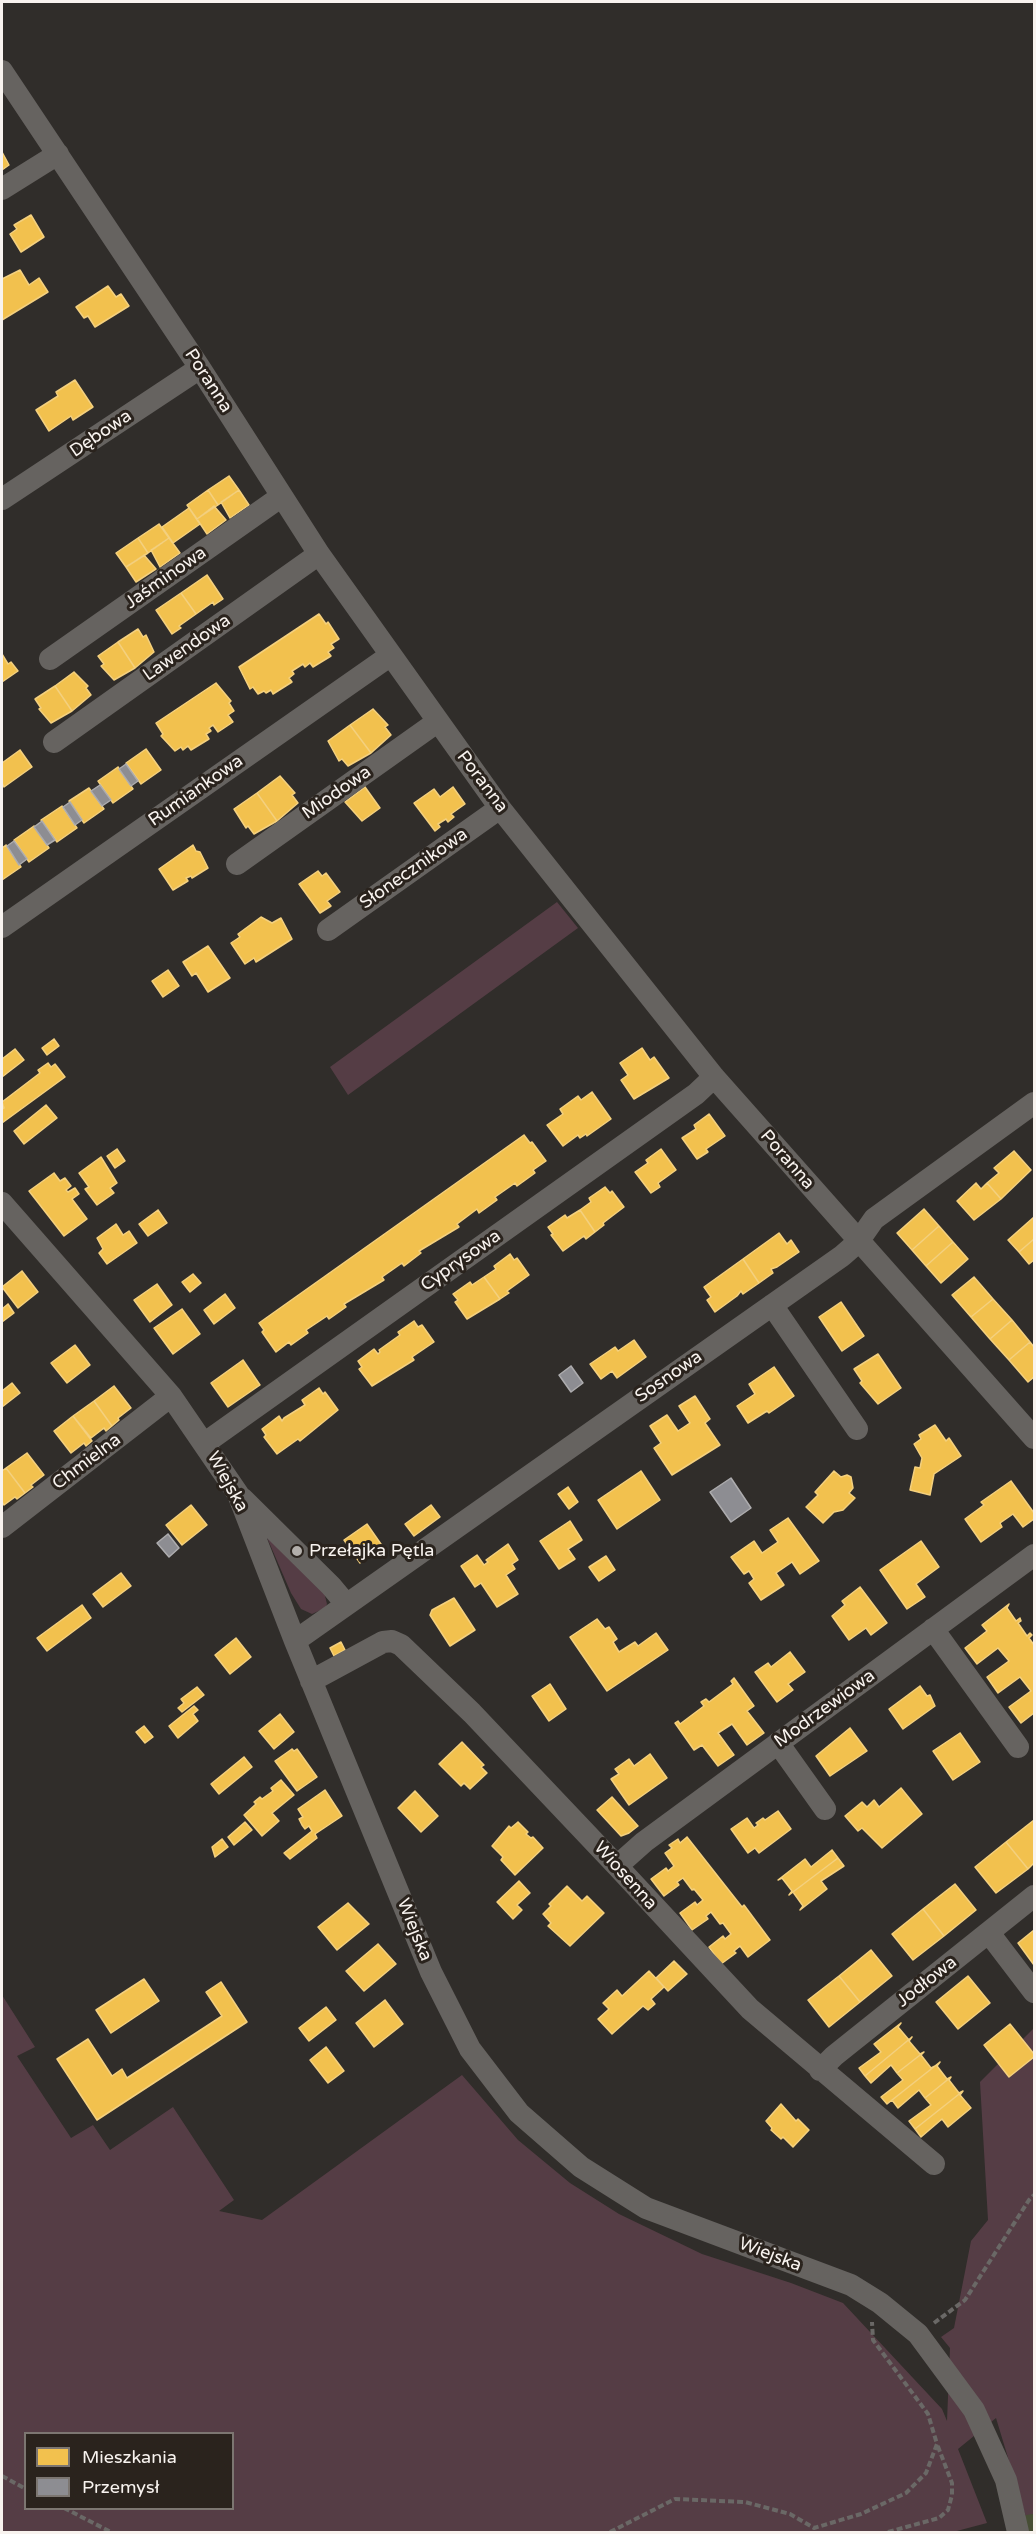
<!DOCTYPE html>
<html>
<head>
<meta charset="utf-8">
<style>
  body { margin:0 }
  #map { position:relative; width:1036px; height:2534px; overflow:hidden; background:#302d2a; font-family:"Varela Round",sans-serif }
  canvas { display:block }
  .frame { position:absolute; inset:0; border:3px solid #f8f3ef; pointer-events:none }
  .legend { position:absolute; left:24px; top:2432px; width:210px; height:78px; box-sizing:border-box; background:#2a231d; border:2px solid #7c7671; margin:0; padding:8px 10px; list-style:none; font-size:18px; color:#f8f3ef }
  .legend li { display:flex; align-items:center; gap:12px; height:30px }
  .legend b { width:30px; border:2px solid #7c7671 }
</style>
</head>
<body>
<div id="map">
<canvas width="1036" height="2534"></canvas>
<div class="frame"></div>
<ul class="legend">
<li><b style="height:16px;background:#f2c14e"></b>Mieszkania</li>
<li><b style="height:16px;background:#8d8d92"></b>Przemysł</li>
</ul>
</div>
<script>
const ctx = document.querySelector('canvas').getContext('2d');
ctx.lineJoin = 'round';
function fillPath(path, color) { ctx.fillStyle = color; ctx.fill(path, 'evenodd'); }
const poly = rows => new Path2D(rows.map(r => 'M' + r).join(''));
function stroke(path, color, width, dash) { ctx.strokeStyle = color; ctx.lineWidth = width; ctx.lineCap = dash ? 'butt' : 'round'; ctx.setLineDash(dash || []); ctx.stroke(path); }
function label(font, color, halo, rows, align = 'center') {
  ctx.font = font + ' "Varela Round",sans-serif'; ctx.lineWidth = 6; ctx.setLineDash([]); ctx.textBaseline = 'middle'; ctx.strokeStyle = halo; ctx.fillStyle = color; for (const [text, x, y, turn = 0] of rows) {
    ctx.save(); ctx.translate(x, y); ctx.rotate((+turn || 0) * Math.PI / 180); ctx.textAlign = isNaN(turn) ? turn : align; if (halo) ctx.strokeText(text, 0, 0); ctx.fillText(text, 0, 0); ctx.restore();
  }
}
fillPath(poly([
  [557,902,578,928,348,1095,330,1067],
  [265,1533,324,1592,327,1604,325,1608,312,1614,301,1609,291,1593],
  [2,1995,35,2047,17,2056,71,2138,93,2125,110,2150,173,2107,234,2200,219,2211,262,2220,462,2075,518,2140,570,2183,619,2214,702,2254,791,2283,843,2303,942,2409,947,2421,950,2348,941,2337,954,2328,971,2241,988,2220,980,2082,1034,2028,1034,2514,1026,2517,996,2418,958,2449,987,2523,953,2532,2,2532],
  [26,2434,232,2434,232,2508,26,2508]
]), '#553d45');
const homes = poly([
  [2,152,9,165,2,170,2,152],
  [31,215,44,237,21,252,10,234,17,229,14,225,31,215],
  [20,270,29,285,39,278,48,292,2,320,2,279,20,270],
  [108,286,116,297,121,294,129,306,95,327,88,316,84,318,76,307,108,286],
  [75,380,93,407,73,420,71,416,49,431,36,410,58,396,56,392,75,380],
  [229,476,239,490,218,505,208,490,229,476],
  [208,490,218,505,197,519,187,505,208,490],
  [239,490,249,505,230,518,221,502,239,490],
  [214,506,226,520,207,534,197,519,214,506],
  [189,508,200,524,173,543,162,527,189,508],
  [159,524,169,538,148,553,138,538,159,524],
  [138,538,148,553,126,567,116,553,138,538],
  [169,538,180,553,160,567,151,550,169,538],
  [144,555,156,569,136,582,126,567,144,555],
  [207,575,223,599,214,605,213,602,196,614,181,593,207,575],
  [181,593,196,614,179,626,181,628,172,634,156,610,181,593],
  [319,614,326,624,328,622,339,639,331,644,334,648,328,652,331,656,313,667,310,663,305,667,303,664,292,671,294,674,289,678,292,682,273,694,271,690,266,693,264,691,258,694,253,687,250,689,239,667,319,614],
  [138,629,143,637,146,635,154,652,135,668,118,642,138,629],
  [118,642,135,668,114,680,101,666,104,664,98,656,118,642],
  [2,654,8,664,11,662,18,671,2,682,2,654],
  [74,672,88,686,86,688,91,695,72,711,55,686,74,672],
  [216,683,231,701,229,703,234,711,228,715,233,722,218,732,213,725,209,728,211,731,206,734,209,739,191,750,188,746,183,750,181,747,175,751,161,736,163,734,156,723,216,683],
  [55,686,72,711,51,723,39,709,41,708,35,699,55,686],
  [373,709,388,725,385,727,391,735,371,753,350,725,373,709],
  [350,725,371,753,348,766,342,759,339,761,328,741,350,725],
  [146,749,161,770,141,784,126,763,146,749],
  [20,750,32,767,4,787,2,783,2,763,20,750],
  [118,767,133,789,113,803,98,781,118,767],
  [280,776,295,793,292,795,298,803,277,821,257,793,280,776],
  [365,787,380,808,362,821,345,802,365,787],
  [453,787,465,804,451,814,454,817,448,822,446,819,438,824,440,827,435,831,414,803,434,789,440,797,453,787],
  [89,788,104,809,84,823,69,801,89,788],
  [257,793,277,821,254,834,248,826,246,828,234,809,257,793],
  [62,806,77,828,57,842,41,820,62,806],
  [34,826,49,848,29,862,14,840,34,826],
  [6,845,21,867,2,880,2,848,6,845],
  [193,845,196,851,200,852,208,868,192,878,191,876,186,878,188,881,173,890,159,869,193,845],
  [318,871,322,876,326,873,340,892,327,901,331,906,320,913,299,884,318,871],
  [261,917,272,923,281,918,292,939,256,962,254,958,245,964,231,943,240,937,238,934,261,917],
  [208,946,230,978,208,992,196,973,192,976,183,962,208,946],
  [168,970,179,986,163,997,152,981,168,970],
  [54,1039,59,1046,47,1055,42,1048,54,1039],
  [642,1048,650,1060,654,1057,669,1078,634,1099,621,1080,628,1075,620,1063,642,1048],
  [15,1049,24,1060,2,1077,2,1059,15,1049],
  [48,1063,51,1067,55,1064,65,1077,2,1123,2,1109,4,1108,2,1102,40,1073,38,1070,48,1063],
  [592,1092,611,1119,587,1136,586,1134,580,1138,578,1135,563,1146,547,1125,563,1114,560,1109,578,1096,581,1100,592,1092],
  [46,1105,57,1118,24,1144,14,1131,46,1105],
  [709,1114,725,1136,706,1149,708,1152,697,1159,682,1138,696,1129,694,1125,709,1114],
  [524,1135,530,1143,532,1142,546,1161,533,1170,535,1173,517,1186,515,1183,495,1197,497,1200,479,1213,477,1209,457,1224,459,1227,419,1251,421,1253,404,1266,402,1263,382,1277,384,1280,344,1304,346,1307,329,1319,327,1316,306,1330,308,1333,291,1345,289,1342,276,1352,262,1332,264,1330,259,1323,524,1135],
  [117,1149,125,1161,115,1168,107,1156,117,1149],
  [661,1149,676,1170,658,1183,660,1187,651,1193,635,1172,648,1163,646,1160,661,1149],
  [1014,1151,1031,1170,1001,1199,987,1183,999,1173,994,1168,1014,1151],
  [101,1157,117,1183,110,1188,114,1193,97,1205,85,1189,89,1187,79,1173,101,1157],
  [54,1173,60,1181,65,1178,71,1186,66,1190,68,1192,75,1188,79,1194,72,1199,87,1219,64,1236,29,1191,54,1173],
  [976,1183,981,1189,987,1183,1001,1199,974,1220,957,1201,976,1183],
  [605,1187,610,1193,612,1191,624,1207,603,1223,604,1225,595,1232,580,1210,591,1202,589,1198,605,1187],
  [924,1209,939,1226,912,1250,897,1233,924,1209],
  [158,1210,167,1223,148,1236,139,1224,158,1210],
  [580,1210,595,1232,586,1239,584,1236,563,1251,551,1235,553,1234,548,1227,565,1215,567,1218,580,1210],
  [1034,1217,1034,1239,1019,1252,1008,1240,1034,1217],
  [116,1224,123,1235,129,1231,137,1243,107,1264,99,1253,103,1249,97,1238,116,1224],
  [939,1226,953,1242,926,1266,912,1250,939,1226],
  [779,1233,787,1244,791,1240,799,1252,777,1267,771,1269,773,1273,759,1283,743,1259,779,1233],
  [1034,1239,1034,1260,1029,1264,1019,1252,1034,1239],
  [953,1242,968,1259,941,1283,926,1266,953,1242],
  [510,1254,514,1260,517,1258,529,1275,507,1291,509,1293,500,1299,484,1277,496,1269,494,1266,510,1254],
  [743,1259,759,1283,743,1294,741,1291,737,1296,715,1312,707,1300,711,1297,704,1287,743,1259],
  [22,1271,38,1292,18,1308,2,1287,22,1271],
  [193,1274,201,1283,190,1292,182,1282,193,1274],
  [484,1277,500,1299,467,1319,455,1302,458,1300,453,1294,470,1282,472,1285,484,1277],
  [974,1277,993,1299,971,1317,952,1295,974,1277],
  [157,1284,172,1305,150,1322,134,1300,157,1284],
  [225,1294,235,1308,214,1324,204,1310,225,1294],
  [993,1299,1012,1320,990,1339,971,1317,993,1299],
  [841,1302,864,1336,842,1351,819,1317,841,1302],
  [8,1304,14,1313,2,1322,2,1309,8,1304],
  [182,1309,200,1334,173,1354,154,1328,182,1309],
  [1012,1320,1030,1342,1009,1360,990,1339,1012,1320],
  [414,1321,418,1327,422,1325,434,1342,412,1357,414,1360,372,1386,359,1369,362,1367,358,1361,374,1349,378,1354,380,1352,379,1350,400,1335,398,1332,414,1321],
  [634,1340,646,1357,617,1378,612,1371,601,1379,590,1364,615,1347,618,1351,634,1340],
  [1030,1342,1034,1347,1034,1377,1028,1382,1009,1360,1030,1342],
  [75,1345,90,1365,67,1383,51,1363,75,1345],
  [878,1354,901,1388,878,1404,860,1383,862,1381,854,1369,878,1354],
  [243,1360,260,1385,228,1407,211,1383,243,1360],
  [774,1367,794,1396,769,1413,767,1411,748,1423,737,1406,755,1394,749,1384,774,1367],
  [12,1383,20,1393,2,1407,2,1391,12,1383],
  [114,1386,131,1408,118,1418,119,1420,112,1426,94,1401,114,1386],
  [319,1388,323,1394,325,1392,338,1410,300,1441,298,1439,277,1454,264,1437,266,1435,262,1429,279,1416,282,1421,284,1418,305,1405,302,1400,319,1388],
  [695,1396,710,1419,705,1423,720,1445,672,1475,654,1448,661,1443,650,1426,667,1415,678,1431,690,1423,679,1406,695,1396],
  [94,1401,112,1426,106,1431,104,1428,91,1438,73,1416,94,1401],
  [73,1416,92,1441,86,1446,84,1443,71,1453,54,1431,73,1416],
  [935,1425,946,1441,949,1438,961,1456,934,1474,930,1495,910,1490,915,1467,920,1468,922,1458,914,1444,921,1439,919,1435,935,1425],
  [27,1453,44,1475,31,1485,33,1487,25,1493,6,1468,27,1453],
  [6,1468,25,1493,17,1499,15,1497,4,1505,2,1502,2,1471,6,1468],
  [641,1471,660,1500,617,1529,598,1500,641,1471],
  [834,1471,841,1477,847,1475,851,1477,853,1488,849,1493,855,1498,843,1510,834,1512,823,1523,806,1507,818,1495,815,1492,834,1471],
  [1011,1481,1034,1513,1034,1519,1023,1527,1013,1514,1000,1523,1002,1527,981,1542,965,1519,984,1505,981,1502,1011,1481],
  [568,1487,578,1502,569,1509,558,1494,568,1487],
  [191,1505,207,1525,182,1545,166,1525,191,1505],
  [431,1505,440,1517,414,1536,405,1524,431,1505],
  [788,1518,819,1561,800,1574,792,1562,776,1573,784,1585,761,1600,749,1583,754,1579,749,1571,744,1574,731,1557,754,1541,762,1553,778,1542,770,1530,788,1518],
  [570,1521,582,1540,568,1549,575,1559,559,1569,540,1541,570,1521],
  [367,1524,383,1547,360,1563,344,1540,367,1524],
  [921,1541,939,1567,916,1584,925,1597,907,1609,880,1570,921,1541],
  [508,1544,518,1560,512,1564,515,1569,506,1575,518,1594,497,1607,481,1583,475,1587,461,1566,477,1555,484,1565,488,1562,486,1560,508,1544],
  [606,1556,615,1570,599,1581,589,1567,606,1556],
  [121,1573,131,1586,103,1607,93,1594,121,1573],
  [860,1587,887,1623,871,1635,866,1628,849,1640,832,1616,845,1605,842,1601,860,1587],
  [454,1598,475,1630,450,1646,430,1615,432,1610,454,1598],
  [1009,1604,1007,1608,1016,1621,1020,1618,1021,1621,1018,1623,1027,1636,1030,1633,1032,1635,1029,1638,1034,1645,1034,1713,1021,1723,1009,1707,1031,1691,1020,1677,998,1693,987,1677,1009,1661,998,1648,977,1664,965,1648,987,1631,982,1625,1009,1604],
  [82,1605,91,1618,47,1651,37,1638,82,1605],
  [597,1619,605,1629,609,1627,617,1639,613,1642,619,1652,635,1642,638,1646,656,1633,668,1650,607,1691,570,1637,597,1619],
  [236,1638,251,1657,230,1674,215,1655,236,1638],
  [341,1642,345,1650,334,1656,330,1648,341,1642],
  [790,1652,805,1672,788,1684,793,1690,777,1702,755,1672,768,1663,771,1667,790,1652],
  [734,1678,754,1706,747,1711,764,1733,747,1745,732,1724,718,1733,734,1755,718,1766,702,1745,694,1750,675,1723,678,1721,680,1724,704,1706,701,1702,706,1699,709,1702,733,1684,731,1681,734,1678],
  [550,1684,566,1709,549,1721,532,1696,550,1684],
  [920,1686,927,1696,930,1695,935,1706,903,1729,889,1709,920,1686],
  [197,1687,204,1695,182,1712,178,1708,184,1703,181,1699,197,1687],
  [194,1706,198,1710,193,1714,198,1721,178,1738,169,1726,194,1706],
  [280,1714,294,1732,274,1749,259,1731,280,1714],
  [144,1726,153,1737,145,1743,136,1732,144,1726],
  [850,1728,867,1751,830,1776,816,1756,850,1728],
  [960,1733,980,1762,953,1780,933,1751,960,1733],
  [462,1742,484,1765,481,1767,487,1773,470,1789,464,1783,461,1786,439,1764,462,1742],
  [292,1749,294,1751,297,1749,317,1777,297,1791,275,1761,292,1749],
  [650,1754,667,1778,629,1805,611,1779,619,1774,615,1769,629,1759,634,1766,650,1754],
  [244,1757,252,1767,219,1794,211,1784,244,1757],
  [281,1780,294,1795,272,1813,279,1821,262,1836,244,1815,256,1804,254,1802,260,1797,262,1799,273,1791,271,1788,281,1780],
  [901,1788,922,1814,882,1848,862,1828,858,1831,845,1816,862,1802,867,1807,874,1800,879,1807,901,1788],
  [325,1790,342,1816,315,1834,317,1838,290,1859,284,1853,312,1831,309,1826,305,1829,302,1825,299,1819,303,1817,298,1809,325,1790],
  [415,1791,438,1816,421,1832,398,1808,415,1791],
  [612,1797,638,1826,629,1833,621,1836,597,1810,612,1797],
  [778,1811,791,1829,759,1853,755,1848,748,1853,731,1829,747,1818,754,1828,758,1825,756,1823,763,1818,765,1820,778,1811],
  [1034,1820,1034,1863,1028,1869,1006,1842,1034,1820],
  [245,1822,252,1830,234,1845,228,1837,245,1822],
  [518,1822,528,1832,526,1834,531,1838,533,1837,543,1848,515,1875,501,1860,503,1857,492,1846,509,1826,511,1828,518,1822],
  [687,1837,742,1907,744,1905,770,1940,748,1957,740,1946,734,1951,736,1953,721,1964,709,1947,723,1936,725,1939,731,1934,723,1923,720,1924,711,1912,706,1916,708,1919,692,1930,680,1913,695,1902,697,1905,703,1900,694,1889,692,1890,683,1878,677,1882,679,1885,664,1896,651,1879,666,1868,668,1871,674,1866,665,1853,672,1848,669,1845,678,1839,680,1843,687,1837],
  [222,1839,228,1847,215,1857,212,1847,222,1839],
  [1006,1842,1028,1869,996,1893,975,1867,1006,1842],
  [832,1850,838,1858,789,1895,792,1891,782,1878,778,1880,805,1859,811,1867,832,1850],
  [838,1858,844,1866,821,1881,827,1889,800,1910,803,1906,793,1892,789,1895,838,1858],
  [519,1881,530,1893,517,1905,522,1910,513,1919,497,1902,519,1881],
  [955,1884,976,1910,944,1936,923,1909,955,1884],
  [567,1886,582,1901,587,1896,604,1913,570,1946,548,1926,551,1923,543,1914,551,1906,549,1904,567,1886],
  [348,1903,369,1924,337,1950,318,1927,348,1903],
  [923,1909,944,1936,913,1960,892,1934,923,1909],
  [1034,1930,1034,1965,1018,1943,1034,1930],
  [378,1944,396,1964,364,1991,346,1971,378,1944],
  [871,1950,892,1976,860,2002,839,1976,871,1950],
  [674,1961,687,1974,668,1991,656,1978,674,1961],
  [649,1971,664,1987,651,1999,655,2004,648,2010,643,2006,612,2034,598,2019,609,2009,603,2003,617,1990,622,1996,649,1971],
  [839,1976,860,2002,829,2027,808,2000,839,1976],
  [968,1976,990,2003,958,2029,936,2002,968,1976],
  [144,1979,159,2001,111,2033,96,2010,144,1979],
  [221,1982,247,2022,97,2120,57,2059,88,2039,112,2076,122,2069,127,2078,222,2016,206,1992,221,1982],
  [385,2000,403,2024,374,2047,356,2023,385,2000],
  [326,2007,336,2020,309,2041,299,2028,326,2007],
  [901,2023,898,2027,909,2040,912,2037,865,2076,859,2068,881,2052,874,2044,901,2023],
  [1010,2024,1034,2054,1034,2057,1009,2077,984,2045,1010,2024],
  [912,2037,909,2041,920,2054,924,2052,897,2073,891,2065,871,2083,865,2076,912,2037],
  [326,2047,344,2071,328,2083,310,2060,326,2047],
  [924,2052,921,2055,931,2068,935,2066,887,2104,881,2097,903,2080,897,2073,924,2052],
  [940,2062,937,2066,947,2079,951,2077,925,2098,919,2090,898,2108,892,2100,940,2062],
  [951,2077,949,2080,959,2093,963,2091,915,2129,909,2121,931,2105,925,2098,951,2077],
  [963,2091,960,2095,971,2108,948,2127,942,2119,921,2137,915,2129,963,2091],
  [781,2104,796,2121,798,2119,809,2130,793,2147,783,2137,781,2139,771,2130,772,2128,766,2121,781,2104]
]);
fillPath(homes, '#f2c14e');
stroke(homes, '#f4d07e', 1.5);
const industry = poly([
  [126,764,138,781,131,786,119,769,126,764],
  [100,785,111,800,102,806,91,791,100,785],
  [70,802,82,820,75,825,63,807,70,802],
  [42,821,55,840,47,845,34,827,42,821],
  [14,841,27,859,19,865,7,846,14,841],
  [571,1366,583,1383,571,1392,559,1375,571,1366],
  [731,1478,751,1508,731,1522,710,1492,731,1478],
  [168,1534,179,1548,169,1557,157,1543,168,1534]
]);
fillPath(industry, '#8d8d92');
stroke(industry, '#adacae', 1.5);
stroke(poly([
  [1029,2532,1034,2531]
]), '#474e35', 34);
stroke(poly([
  [934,2323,965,2300,1029,2200,1034,2195],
  [2,2476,26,2489],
  [64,2508,111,2532],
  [610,2532,675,2499,745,2502,790,2514,814,2528,861,2514,906,2493,926,2473,937,2444,928,2414,873,2340,872,2322],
  [888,2532,939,2518,948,2510,952,2495,952,2483,937,2444]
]), '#6a6866', 4, [6, 3]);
stroke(poly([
  [2,71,200,368,319,554,500,808,714,1077,1034,1438],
  [2,189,58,154],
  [2,499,200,368],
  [50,659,282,496],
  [54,742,319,554],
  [237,864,437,722],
  [2,927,391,655],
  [328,930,500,808],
  [2,1203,171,1396,238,1494,295,1641,431,1972,470,2049,519,2113,581,2167,646,2208,851,2285,880,2303,918,2334,974,2410,1006,2480,1018,2532],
  [772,1305,857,1429],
  [205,1443,696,1094,714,1077],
  [243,1499,331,1586,346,1604],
  [2,1527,171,1396],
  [933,1629,1018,1747],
  [295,1641,842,1256,858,1242,874,1219,1034,1103],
  [311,1681,383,1642,392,1641,401,1645,472,1713,617,1866,750,2009,934,2164],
  [778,1743,825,1809],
  [617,1866,644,1842,1034,1555],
  [989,1933,1034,1992],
  [820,2070,834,2056,1034,1896]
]), '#666360', 22);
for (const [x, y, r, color] of [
  [297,1551,6,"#b2aeaa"]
]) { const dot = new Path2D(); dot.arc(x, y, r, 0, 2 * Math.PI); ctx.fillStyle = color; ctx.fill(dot); stroke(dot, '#2a231d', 2); }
label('18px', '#f8f3ef', '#2a231d', [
  ["Poranna",208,381,57],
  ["Dębowa",101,434,-34],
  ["Jaśminowa",166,578,-35],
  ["Lawendowa",187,648,-35],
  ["Poranna",482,782,53],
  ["Rumiankowa",196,791,-35],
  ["Miodowa",337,793,-35],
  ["Słonecznikowa",414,869,-35],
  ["Poranna",787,1160,49],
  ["Cyprysowa",461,1261,-35],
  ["Sosnowa",669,1377,-35],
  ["Chmielna",87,1462,-37],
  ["Wiejska",227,1482,61],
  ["Modrzewiowa",825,1709,-36],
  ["Wiosenna",625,1876,48],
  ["Wiejska",414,1930,68],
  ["Jodłowa",927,1982,-38],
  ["Wiejska",770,2255,21]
]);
label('18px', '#f8f3ef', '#2a231d', [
  ["Przełajka Pętla",309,1551]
], 'left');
</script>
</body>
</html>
